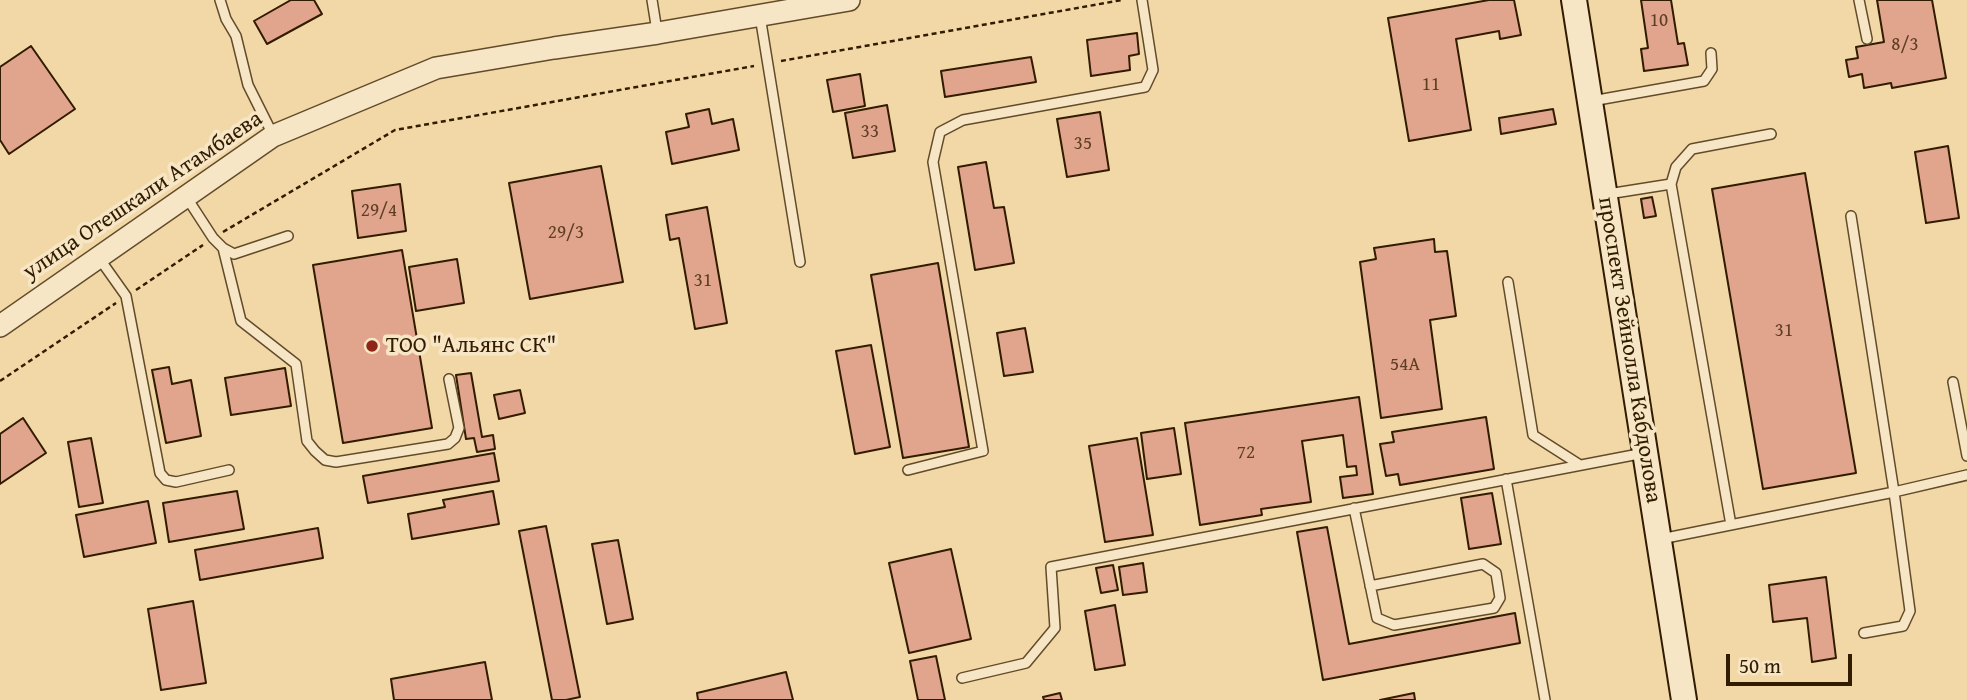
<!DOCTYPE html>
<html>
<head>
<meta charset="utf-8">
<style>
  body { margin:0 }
  #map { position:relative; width:1967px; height:700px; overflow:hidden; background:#f2d8a7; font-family:"Gentium Book Plus",serif }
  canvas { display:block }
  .scale { position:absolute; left:1726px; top:654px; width:126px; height:32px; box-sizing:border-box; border:4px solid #321c00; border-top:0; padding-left:9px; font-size:21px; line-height:24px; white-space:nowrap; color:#321c00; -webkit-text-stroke:5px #f7e6c6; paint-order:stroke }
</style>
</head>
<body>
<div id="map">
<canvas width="1967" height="700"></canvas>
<div class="scale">50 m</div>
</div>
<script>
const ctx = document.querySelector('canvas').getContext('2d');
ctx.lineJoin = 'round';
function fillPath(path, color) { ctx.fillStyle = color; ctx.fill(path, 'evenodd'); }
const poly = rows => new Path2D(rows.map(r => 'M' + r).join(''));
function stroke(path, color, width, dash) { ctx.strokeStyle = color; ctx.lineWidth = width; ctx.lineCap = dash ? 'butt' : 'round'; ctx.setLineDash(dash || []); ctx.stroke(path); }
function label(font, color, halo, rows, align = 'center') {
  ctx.font = font + ' "Gentium Book Plus",serif'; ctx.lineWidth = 7; ctx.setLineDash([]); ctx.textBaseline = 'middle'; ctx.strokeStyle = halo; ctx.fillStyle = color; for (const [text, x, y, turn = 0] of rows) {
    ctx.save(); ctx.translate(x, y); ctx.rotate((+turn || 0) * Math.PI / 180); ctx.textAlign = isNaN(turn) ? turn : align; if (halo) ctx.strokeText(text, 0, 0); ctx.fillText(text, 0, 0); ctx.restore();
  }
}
const building = poly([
  [291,0,314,0,322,14,267,44,254,21,291,0],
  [1489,0,1514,0,1521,35,1500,39,1499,31,1456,39,1471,130,1409,141,1388,18,1489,0],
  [1641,0,1671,0,1678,44,1684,43,1688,65,1644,71,1641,49,1648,48,1641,0],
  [1877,0,1932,0,1946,78,1892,88,1891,83,1864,88,1862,74,1849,77,1846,60,1858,58,1856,47,1884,42,1877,0],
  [1137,33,1139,54,1129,56,1130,70,1091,76,1087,40,1137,33],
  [31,46,75,109,9,154,0,140,0,67,31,46],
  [1031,57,1036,82,945,97,941,71,1031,57],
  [860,74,865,106,833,112,827,80,860,74],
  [887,105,895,151,853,158,845,113,887,105],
  [709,109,712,124,733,119,739,150,672,164,666,132,689,127,686,114,709,109],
  [1553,109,1556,124,1501,134,1499,118,1553,109],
  [1100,112,1109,170,1067,177,1057,119,1100,112],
  [1948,146,1959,218,1926,223,1915,152,1948,146],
  [986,162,994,208,1004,207,1014,263,975,270,958,167,986,162],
  [601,166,623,282,530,299,509,183,601,166],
  [1805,173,1856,473,1763,489,1712,189,1805,173],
  [400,184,406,231,358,238,352,191,400,184],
  [1652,197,1656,216,1644,218,1641,199,1652,197],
  [707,207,727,323,695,329,679,238,670,240,666,215,707,207],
  [1434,239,1435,252,1447,251,1456,316,1430,320,1442,409,1381,418,1360,262,1376,259,1374,248,1434,239],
  [402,250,432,428,343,443,313,265,402,250],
  [457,259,464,303,416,311,409,267,457,259],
  [938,263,969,447,903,458,871,275,938,263],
  [1025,328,1033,372,1004,376,997,333,1025,328],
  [871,345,890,447,855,454,836,351,871,345],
  [169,367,172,384,191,380,201,436,166,443,152,370,169,367],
  [285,368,291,406,231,415,225,378,285,368],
  [471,373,482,437,493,435,495,449,477,452,474,438,466,439,456,375,471,373],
  [520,390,525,413,499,419,494,395,520,390],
  [1359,397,1373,494,1343,498,1340,477,1357,475,1356,466,1347,467,1343,435,1302,441,1311,502,1261,509,1262,515,1200,525,1185,423,1359,397],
  [1486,417,1494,469,1400,485,1398,474,1386,476,1380,444,1394,442,1392,432,1486,417],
  [23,418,46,453,0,484,0,434,23,418],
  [1174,428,1181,474,1147,479,1141,433,1174,428],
  [91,438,103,503,79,507,68,442,91,438],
  [1137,438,1153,535,1105,542,1089,446,1137,438],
  [494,453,499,481,368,503,363,476,494,453],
  [237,491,244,529,169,542,163,503,237,491],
  [493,491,499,524,412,539,408,514,445,507,443,500,493,491],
  [1492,493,1501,544,1469,549,1461,498,1492,493],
  [148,501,156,543,84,557,76,515,148,501],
  [546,526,580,697,566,700,552,700,519,531,546,526],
  [1327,527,1349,644,1515,613,1520,643,1323,680,1297,532,1327,527],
  [318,528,323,558,200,580,195,550,318,528],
  [618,540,633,619,607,624,592,544,618,540],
  [951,549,971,639,909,653,889,563,951,549],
  [1143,563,1147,592,1123,595,1119,567,1143,563],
  [1113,565,1118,590,1101,593,1096,568,1113,565],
  [1826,577,1836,658,1812,662,1807,618,1773,622,1769,585,1826,577],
  [193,601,206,683,161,690,148,609,193,601],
  [1115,605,1125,665,1095,670,1085,611,1115,605],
  [936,656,945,700,918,700,910,661,936,656],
  [485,662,492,700,394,700,391,679,485,662],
  [786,672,793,700,698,700,697,693,786,672],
  [1060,693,1062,700,1044,700,1043,697,1060,693],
  [1414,693,1415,700,1380,700,1414,693]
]);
fillPath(building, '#e1a48c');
stroke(building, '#321c00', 2);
const service = poly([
  [220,0,226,19,236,36,248,85,273,135],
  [652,0,657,31],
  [1859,0,1867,39],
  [760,16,800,262],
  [1592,101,1704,81,1712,69,1711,53],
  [1608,194,1671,184],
  [187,198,213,238,223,248,234,254,288,236],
  [1851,216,1894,492,1910,611,1903,626,1864,633],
  [223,248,241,321,296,364,307,441,315,451,325,460,336,462,448,444,455,438,459,428,449,379],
  [99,258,126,296,160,473,166,480,176,482,229,470],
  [1508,282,1533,435,1580,465],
  [1953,382,1967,456],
  [908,470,983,451,933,162,940,132,963,120,1145,87,1153,70,1142,0],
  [1506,479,1545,700],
  [1354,508,1377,618,1394,625,1494,608,1500,598,1496,573,1483,564,1370,586],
  [1731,525,1671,184,1676,167,1692,149,1771,134],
  [1661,539,1894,492,1967,475],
  [962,678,1026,663,1055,628,1051,567,1644,453]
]);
const tertiary = poly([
  [0,326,273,136,436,68,554,48,658,33,849,0]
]);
const secondary = poly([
  [1574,0,1684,700]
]);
stroke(service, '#624b2a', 12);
stroke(tertiary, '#624b2a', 24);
stroke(secondary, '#321c00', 28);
stroke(poly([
  [781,61,1122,0],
  [223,232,395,130,754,66],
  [136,290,203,245],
  [0,381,116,303]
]), '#321c00', 2.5, [5, 3.5]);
stroke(service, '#f7e6c6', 9);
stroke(tertiary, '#f7e6c6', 21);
stroke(secondary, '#f7e6c6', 24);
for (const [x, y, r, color] of [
  [372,346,7,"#8f2418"]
]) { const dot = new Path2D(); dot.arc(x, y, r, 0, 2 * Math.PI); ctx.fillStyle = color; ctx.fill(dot); stroke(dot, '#f7e6c6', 2.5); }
label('19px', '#5e3e23', null, [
  ["10",1659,21],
  ["8/3",1905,45],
  ["11",1431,85],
  ["33",870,132],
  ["35",1083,144],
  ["29/4",379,211],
  ["29/3",566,233],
  ["31",703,281],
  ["31",1784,331],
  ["54А",1405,365],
  ["72",1246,453]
]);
label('23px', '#321c00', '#f7e6c6', [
  ["улица Отешкали Атамбаева",143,196,-34],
  ["проспект Зейнолла Кабдолова",1629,350,81]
]);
label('23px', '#321c00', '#f7e6c6', [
  ["ТОО \"Альянс СК\"",386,346]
], 'left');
</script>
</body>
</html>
